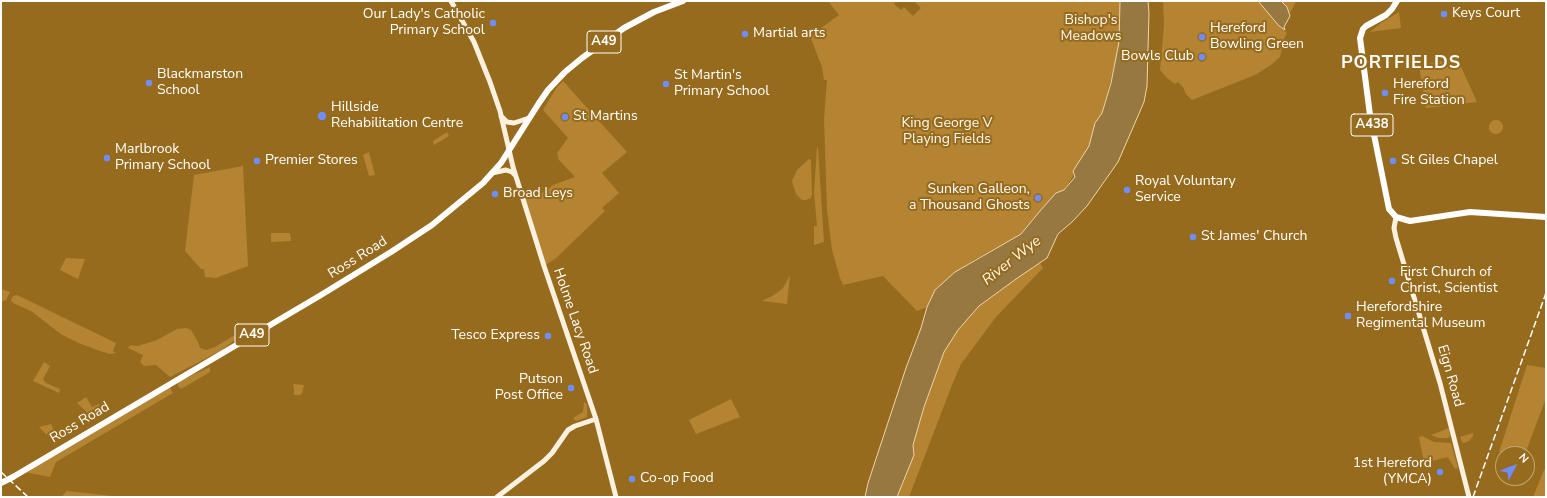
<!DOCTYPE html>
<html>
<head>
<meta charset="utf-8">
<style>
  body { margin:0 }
  #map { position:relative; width:1547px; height:498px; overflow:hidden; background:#966b1d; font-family:"Nunito Sans",sans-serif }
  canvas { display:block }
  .frame { position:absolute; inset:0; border:2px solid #fff; pointer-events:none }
  .north { position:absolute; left:1495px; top:446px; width:40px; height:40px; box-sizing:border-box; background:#966b1d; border:1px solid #c0a677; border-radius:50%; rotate:48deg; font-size:11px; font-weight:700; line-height:16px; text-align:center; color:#fff }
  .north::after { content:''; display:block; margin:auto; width:14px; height:18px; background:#708dfe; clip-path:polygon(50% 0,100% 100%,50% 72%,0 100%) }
</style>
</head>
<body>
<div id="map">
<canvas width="1547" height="498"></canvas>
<div class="frame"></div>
<div class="north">N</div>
</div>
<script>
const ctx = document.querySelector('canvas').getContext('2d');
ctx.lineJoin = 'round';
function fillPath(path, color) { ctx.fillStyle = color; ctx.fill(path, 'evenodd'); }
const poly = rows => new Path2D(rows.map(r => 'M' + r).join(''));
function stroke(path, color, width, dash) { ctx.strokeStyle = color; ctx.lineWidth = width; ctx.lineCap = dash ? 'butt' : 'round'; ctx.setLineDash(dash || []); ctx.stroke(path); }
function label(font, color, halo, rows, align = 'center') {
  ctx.font = font + ' "Nunito Sans",sans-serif'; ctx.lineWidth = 4; ctx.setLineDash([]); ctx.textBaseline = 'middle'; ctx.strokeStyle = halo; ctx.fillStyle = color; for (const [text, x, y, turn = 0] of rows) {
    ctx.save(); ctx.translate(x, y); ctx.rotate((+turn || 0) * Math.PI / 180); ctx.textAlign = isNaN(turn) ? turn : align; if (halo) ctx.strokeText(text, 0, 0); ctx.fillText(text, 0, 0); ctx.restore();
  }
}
fillPath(poly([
  [828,1,896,1,894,4,901,10,904,7,913,16,921,8,915,2,916,1,1120,1,1119,42,1116,60,1102,113,1095,123,1089,146,1073,171,1073,176,1064,190,1056,193,1040,211,1021,234,974,260,935,290,927,307,917,311,883,276,843,285,840,278,832,250,827,210,824,119,827,80,824,80,822,67,810,36,839,15],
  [1163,1,1258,1,1279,26,1287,33,1281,44,1282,49,1280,57,1271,65,1255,75,1192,100,1186,94,1183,87,1178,82,1175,84,1167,78,1160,70,1164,25],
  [1281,1,1296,1,1290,13,1287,7],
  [1399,12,1401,28,1370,32,1381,23],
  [1457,58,1477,102,1426,108,1419,66],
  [563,81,627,152,602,173,619,193,602,208,605,211,555,259,544,266,524,198,539,194,547,190,553,185,575,177,559,160,557,153,568,138,543,110,557,87],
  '1489 127a7 7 0 1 1 14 0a7 7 0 1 1-14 0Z',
  [447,132,449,136,434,145,433,141],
  [818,147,824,242,814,245,814,226,817,226,814,192,817,148],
  [369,152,375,175,369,176,363,155],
  [809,159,811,160,812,194,811,198,806,200,802,200,796,194,792,181,797,170],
  [243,166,248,266,216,278,205,277,204,269,201,269,185,251,194,175],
  [271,233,290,233,291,241,271,242],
  [66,258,85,259,78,279,60,270],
  [1040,263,1043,268,996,317,961,364,952,385,909,497,897,497,914,455,913,445,915,434,924,407,944,352,958,330,979,306,1016,279],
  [790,275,787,304,762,301,774,295,783,288],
  [1,289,10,292,6,300,1,302],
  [17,295,116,343,113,351,116,353,110,354,100,351,81,344,62,335,31,311,13,303,11,300,13,296],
  [253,324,254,326,220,351,170,377,156,365,144,366,140,362,143,355,128,348,130,345,138,346,157,340,177,329,186,328,191,330,198,342,200,348,206,350,215,347],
  [44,362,50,366,43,379,46,383,60,389,59,393,33,381],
  [1527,365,1546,368,1546,398,1525,454,1504,454,1499,452],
  [210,367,210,372,181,389,178,386,178,382],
  [293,384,304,385,302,393,300,395,294,395,294,388],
  [169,386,173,393,56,462,50,477,25,472],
  [86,397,92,407,99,404,102,413,92,417,77,403],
  [731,399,740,417,696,434,689,420],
  [584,402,587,404,587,417,576,421,573,418,583,412],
  [51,424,55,434,52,435,46,434,39,427],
  [1449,428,1450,436,1448,438,1438,438,1431,435],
  [1473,433,1473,436,1469,441,1464,443,1462,442,1460,437],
  [1422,436,1434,442,1451,443,1458,468,1455,469,1448,457,1424,463,1419,437],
  [1544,470,1546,470,1546,497,1533,497],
  [67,491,112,496,63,497,62,496]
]), '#b48432');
const water = poly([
  [1120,1,1148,1,1149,13,1147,86,1144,102,1118,162,1087,206,1072,222,1058,234,1047,258,1016,279,979,306,958,330,944,352,924,407,913,445,914,455,897,497,865,497,868,483,906,368,921,328,927,307,935,290,955,272,1021,234,1040,211,1056,193,1064,190,1075,177,1073,171,1089,146,1095,123,1102,113,1111,83,1119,42,1120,1],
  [1258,1,1281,1,1287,7,1290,16,1284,27,1285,30,1279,26,1258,1]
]);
fillPath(water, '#967840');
stroke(water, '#f1d4a5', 1);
stroke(poly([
  [451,1,474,42,490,82,500,111,513,167,544,266,596,419,616,497],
  [501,116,507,122,514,123,529,118],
  [492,173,506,170,512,172,515,175],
  [1396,217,1394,228,1396,238,1440,383,1469,497],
  [497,497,544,461,552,453,568,430,575,426,596,419]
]), '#fbf1de', 5);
stroke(poly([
  [1397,1,1392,9,1386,15,1366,26,1363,29,1360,38,1370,115,1389,209,1396,217,1410,221,1470,212,1546,217],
  [13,477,321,295,391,252,432,225,483,183,501,163,539,103,548,90,565,72,582,58,624,28,654,12,683,1]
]), '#fff', 6);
stroke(poly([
  [1,472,28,497],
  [1473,497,1546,293]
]), '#fff', 1.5, [7, 3]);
stroke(poly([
  [1,483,13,477]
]), '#fff', 6);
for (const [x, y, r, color] of [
  [1444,14,4,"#708dfe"],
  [493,23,4,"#708dfe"],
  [745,34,4,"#708dfe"],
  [1202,37,4,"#708dfe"],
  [1202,57,4,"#708dfe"],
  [149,83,4,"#708dfe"],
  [666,84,4,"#708dfe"],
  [1385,93,4,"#708dfe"],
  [322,116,5,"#708dfe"],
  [565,117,4,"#708dfe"],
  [107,158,4,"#708dfe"],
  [257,161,4,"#708dfe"],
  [1393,161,4,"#708dfe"],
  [1127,190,4,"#708dfe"],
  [495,194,4,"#708dfe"],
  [1038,198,4,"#708dfe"],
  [1193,237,4,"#708dfe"],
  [1392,281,4,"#708dfe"],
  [1348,316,4,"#708dfe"],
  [548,336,4,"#708dfe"],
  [571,388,4,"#708dfe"],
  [1440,472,4,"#708dfe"],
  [632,479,4,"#708dfe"]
]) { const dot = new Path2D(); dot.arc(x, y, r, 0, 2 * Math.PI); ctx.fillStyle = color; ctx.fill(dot); stroke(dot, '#966b1d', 1.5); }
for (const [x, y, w] of [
  [604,42,34],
  [1372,125,42],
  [252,335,34]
]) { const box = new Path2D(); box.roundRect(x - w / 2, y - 11, w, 22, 3); ctx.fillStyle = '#966b1d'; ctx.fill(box); stroke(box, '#fff', 1); }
label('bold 13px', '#fff', null, [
  ["A49",604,42],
  ["A438",1372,125],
  ["A49",252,335]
]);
label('14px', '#fff', '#966b1d', [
  ["Keys Court",1452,14],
  ["Our Lady's Catholic",485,15,"right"],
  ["Primary School",485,31,"right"],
  ["Hereford",1210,29],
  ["Bowling Green",1210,45],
  ["Martial arts",753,34],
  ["Bowls Club",1194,57,"right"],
  ["Blackmarston",157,75],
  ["School",157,91],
  ["St Martin's",674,76],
  ["Primary School",674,92],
  ["Hereford",1393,85],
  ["Fire Station",1393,101],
  ["Hillside",331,108],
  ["Rehabilitation Centre",331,124],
  ["St Martins",573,117],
  ["Marlbrook",115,150],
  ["Primary School",115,166],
  ["Premier Stores",265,161],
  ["St Giles Chapel",1401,161],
  ["Royal Voluntary",1135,182],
  ["Service",1135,198],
  ["Sunken Galleon,",1030,190,"right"],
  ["a Thousand Ghosts",1030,206,"right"],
  ["Broad Leys",503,194],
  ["St James' Church",1201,237],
  ["First Church of",1400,273],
  ["Christ, Scientist",1400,289],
  ["Herefordshire",1356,308],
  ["Regimental Museum",1356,324],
  ["Tesco Express",540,336,"right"],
  ["Putson",563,380,"right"],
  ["Post Office",563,396,"right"],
  ["1st Hereford",1432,464,"right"],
  ["(YMCA)",1432,480,"right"],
  ["Co-op Food",640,479]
], 'left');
label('14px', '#fef9f1', '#966b1d', [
  ["Bishop's",1091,21],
  ["Meadows",1091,37],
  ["King George V",947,124],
  ["Playing Fields",947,140]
]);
label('14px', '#fff', '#966b1d', [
  ["Ross Road",358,258,-32],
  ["Holme Lacy Road",575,321,71],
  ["Eign Road",1450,376,74],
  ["Ross Road",80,423,-31]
]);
label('italic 15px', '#fdf9f2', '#966b1d', [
  ["River Wye",1012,261,-38]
]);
ctx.letterSpacing = '1px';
label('bold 18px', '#fff', '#966b1d', [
  ["PORTFIELDS",1401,64]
]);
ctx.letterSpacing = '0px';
</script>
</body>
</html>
